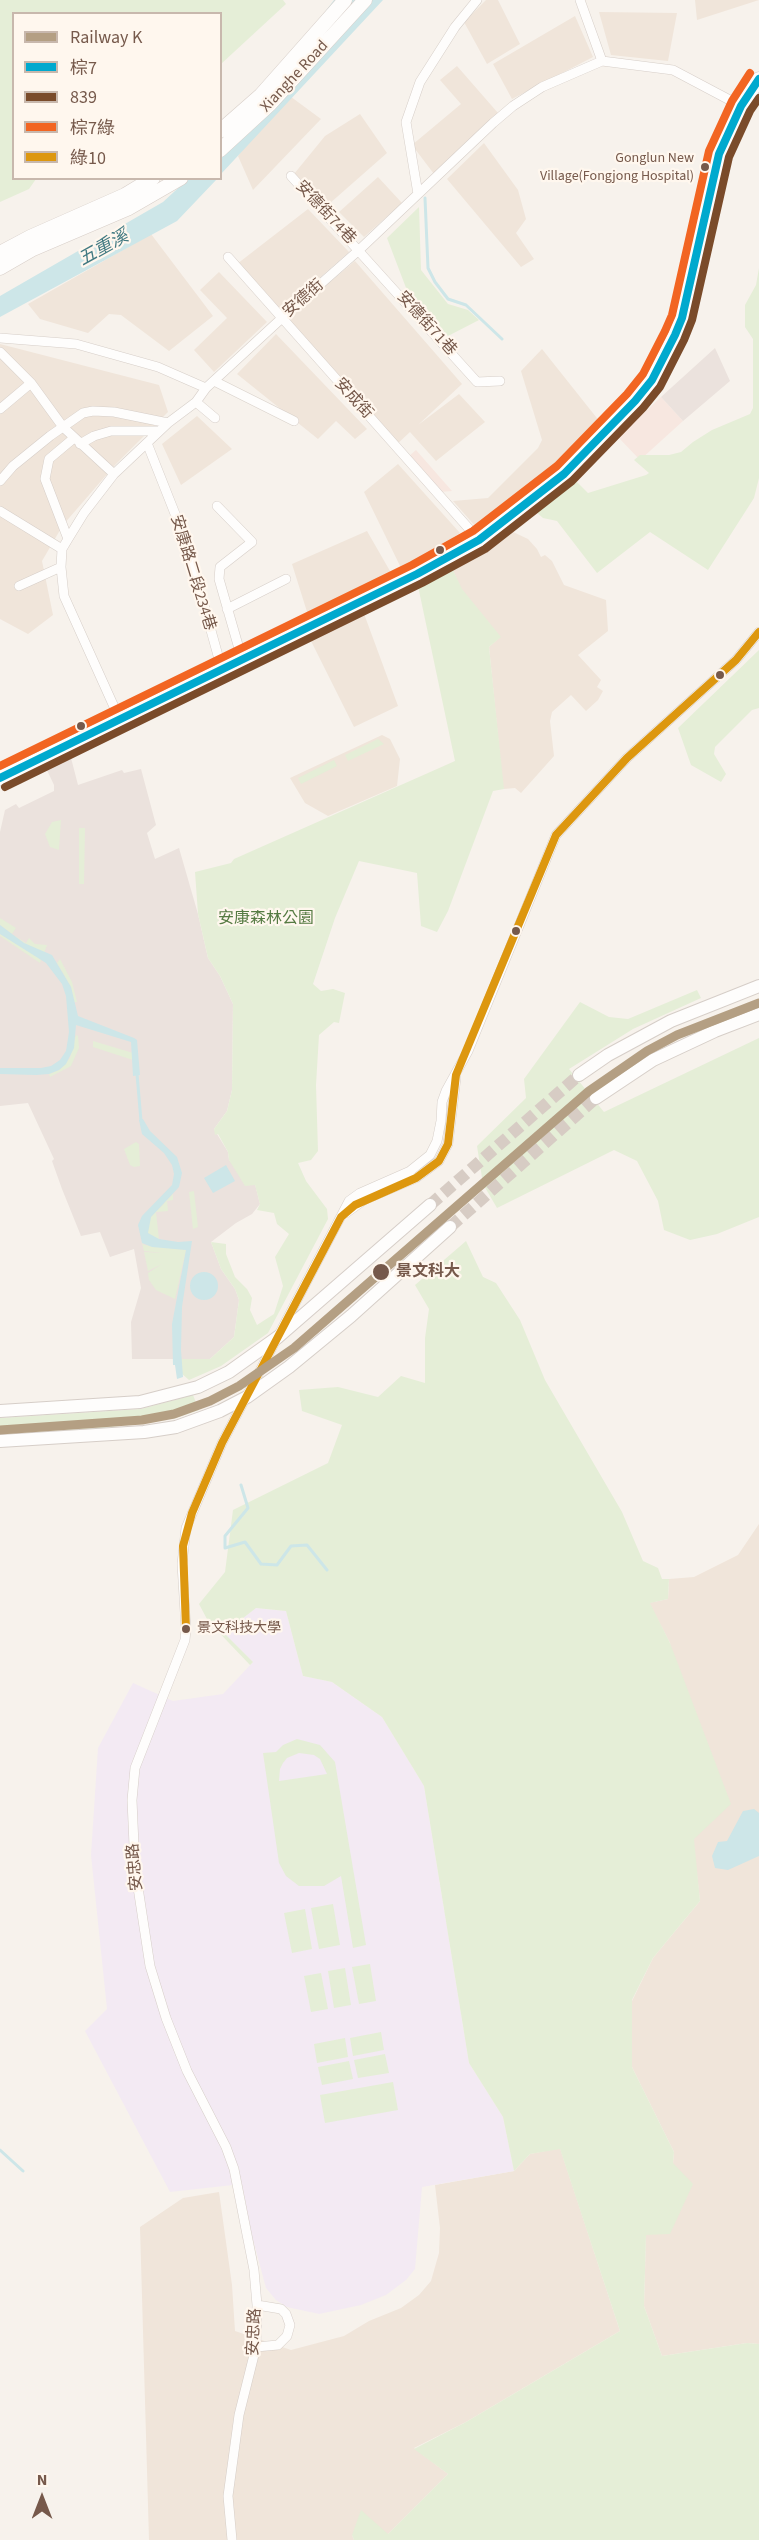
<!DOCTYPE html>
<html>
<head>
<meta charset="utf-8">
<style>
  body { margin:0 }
  #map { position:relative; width:759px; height:2540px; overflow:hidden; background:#f7f2ec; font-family:"Source Sans 3","Noto Sans TC",sans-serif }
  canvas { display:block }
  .legend { position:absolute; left:12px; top:12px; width:210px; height:168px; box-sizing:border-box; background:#fff7ee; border:2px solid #c8b8ad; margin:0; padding:8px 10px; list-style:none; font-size:18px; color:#76594b }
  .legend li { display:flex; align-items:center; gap:12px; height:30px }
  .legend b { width:30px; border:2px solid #c8b8ad }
  .north { position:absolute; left:12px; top:2468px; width:60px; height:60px; -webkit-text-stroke:4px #fff7ee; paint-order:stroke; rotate:0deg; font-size:16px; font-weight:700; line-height:24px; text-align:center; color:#76594b }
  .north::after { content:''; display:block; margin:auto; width:21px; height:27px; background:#76594b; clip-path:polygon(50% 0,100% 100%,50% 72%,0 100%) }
</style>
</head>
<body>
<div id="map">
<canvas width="759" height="2540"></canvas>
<ul class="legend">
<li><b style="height:8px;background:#b49f83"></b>Railway K</li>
<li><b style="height:8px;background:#00a9ce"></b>棕7</li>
<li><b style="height:8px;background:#7a4b2a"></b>839</li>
<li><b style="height:8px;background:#f26522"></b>棕7綠</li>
<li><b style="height:8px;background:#dd970f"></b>綠10</li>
</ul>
<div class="north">N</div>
</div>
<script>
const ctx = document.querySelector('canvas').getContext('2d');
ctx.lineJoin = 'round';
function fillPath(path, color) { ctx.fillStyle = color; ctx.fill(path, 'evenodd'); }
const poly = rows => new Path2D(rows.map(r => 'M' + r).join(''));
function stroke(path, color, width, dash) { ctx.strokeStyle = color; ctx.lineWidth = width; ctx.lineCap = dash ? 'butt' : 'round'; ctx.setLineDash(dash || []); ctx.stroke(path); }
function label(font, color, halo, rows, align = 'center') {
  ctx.font = font + ' "Source Sans 3","Noto Sans TC",sans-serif'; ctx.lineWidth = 4.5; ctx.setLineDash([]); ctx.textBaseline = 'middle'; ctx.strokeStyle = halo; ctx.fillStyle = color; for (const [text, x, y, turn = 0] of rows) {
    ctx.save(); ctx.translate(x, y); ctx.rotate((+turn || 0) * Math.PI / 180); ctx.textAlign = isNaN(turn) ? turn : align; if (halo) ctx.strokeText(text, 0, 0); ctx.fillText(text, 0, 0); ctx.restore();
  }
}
fillPath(poly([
  [486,0,498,0,520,44,487,64,464,22],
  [695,0,759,0,697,20],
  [599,12,677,13,668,61,611,55],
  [575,16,593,57,512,99,493,64],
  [457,66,498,113,434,174,412,145,461,104,440,80],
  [283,91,321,119,253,190,238,156],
  [360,114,387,153,329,204,294,174,325,136],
  [484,143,518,190,526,219,516,233,534,259,521,267,447,179],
  [378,177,402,203,364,237,339,212],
  [308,209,349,252,282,311,237,264],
  [151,234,213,316,169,351,121,315,109,314,88,333,40,319,28,304],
  [355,261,462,384,418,425,459,394,485,422,436,461,410,432,395,446,285,320],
  [219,272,267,322,214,372,194,350,227,318,200,290],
  [276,334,367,429,355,439,336,421,318,439,237,374],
  [0,344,159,385,168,412,115,465,63,525,42,561,53,615,28,634,0,619],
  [542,349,604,427,559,469,476,527,453,501,488,498,538,448,542,440,521,371],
  [197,416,232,449,181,485,162,444],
  [398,464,460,533,403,572,364,492],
  [367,531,394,578,308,615,292,564],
  [511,531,528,539,537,549,541,557,545,555,552,561,564,585,606,600,608,631,578,655,601,680,597,687,603,691,598,700,586,711,571,695,552,712,550,721,554,756,521,793,515,788,504,789,503,787,489,647,500,637,461,589,452,568],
  [363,611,398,706,354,727,310,639],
  [382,735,390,739,400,759,397,786,328,816,305,803,290,778],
  [759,1524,759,2344,747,2343,662,2356,644,2306,646,2234,673,2163,674,2152,632,2067,632,2001,653,1958,700,1901,670,1643,649,1603,668,1599,669,1579,694,1577,738,1555],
  [560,2148,620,2331,466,2422,414,2448,448,2474,388,2534,352,2535,354,2540,149,2540,140,2227,183,2198,219,2192,232,2285,235,2331,291,2350,344,2336,369,2321,401,2308,419,2295,431,2281,439,2253,440,2228,435,2185,514,2171,530,2154]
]), '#f0e5da');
fillPath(poly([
  [661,397,683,421,640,460,618,437],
  [416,450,452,491,440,492,408,457]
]), '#f7e7e0');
fillPath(poly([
  [715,348,730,381,683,421,661,397],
  [70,754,78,785,122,770,124,773,141,769,156,825,147,833,155,859,179,848,198,914,208,958,220,976,233,1004,232,1090,227,1111,214,1129,228,1152,229,1160,255,1184,260,1204,252,1214,236,1223,211,1242,221,1269,235,1289,239,1300,234,1337,210,1359,132,1359,131,1322,141,1288,134,1249,110,1257,100,1232,81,1236,62,1189,52,1161,54,1159,28,1103,0,1106,0,832,5,810,16,804,19,808,54,791,54,785,45,766]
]), '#ebe2dd');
fillPath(poly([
  [256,1608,286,1611,303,1676,332,1682,382,1717,424,1786,469,2063,503,2117,514,2171,422,2187,415,2269,406,2280,386,2295,361,2305,319,2314,287,2307,276,2300,266,2288,251,2232,242,2184,170,2192,85,2031,107,2009,91,1855,98,1748,133,1683,173,1701,223,1694,253,1662,224,1633]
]), '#f3eaf3');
fillPath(poly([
  [0,0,283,0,286,4,221,64,220,14,14,14,14,178,36,179,29,189,0,202],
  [419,207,421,270,448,304,468,310,479,320,448,336,408,293,387,238],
  [759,268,759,478,754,498,708,570,650,532,597,573,557,521,543,518,535,511,574,479,588,493,646,475,649,473,634,460,640,455,669,455,681,452,693,442,712,430,750,414,753,408,753,339,745,327,745,305,756,285],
  [452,568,462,589,501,637,489,647,504,789,493,791,448,911,437,932,421,926,417,873,359,861,335,918,313,984,321,991,333,989,345,993,339,1023,334,1022,319,1035,316,1085,318,1151,311,1160,298,1163,306,1181,327,1209,328,1219,268,1333,221,1366,189,1380,181,1373,181,1359,210,1359,234,1337,239,1300,235,1289,221,1269,211,1242,226,1244,226,1254,235,1277,247,1289,252,1298,250,1310,257,1325,274,1314,283,1286,275,1257,289,1234,277,1224,274,1213,257,1210,260,1204,255,1185,245,1186,229,1160,228,1152,218,1134,215,1135,214,1129,227,1111,232,1090,233,1004,220,976,208,958,198,914,195,872,231,863,234,859,455,761,418,586],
  [759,650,759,708,752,710,715,747,714,754,726,774,721,782,691,765,678,728],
  [378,739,384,744,348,761,345,755],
  [334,760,337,766,301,784,298,778],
  [61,820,59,850,50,847,45,834,52,822],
  [79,828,85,828,84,884,79,884],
  [0,918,16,928,12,934,26,943,29,938,35,944,47,945,44,953,24,943,0,925],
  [0,934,35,955,41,960,40,963,0,936],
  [60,959,72,982,77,1002,74,1002,71,987,57,963],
  [697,990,701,998,633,1029,569,1069,604,1112,759,1038,759,1217,717,1234,690,1240,664,1230,658,1201,637,1161,614,1150,497,1208,483,1184,477,1146,526,1098,524,1079,580,1002,609,1017,628,1019],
  [76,1035,78,1036,79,1048,71,1066,50,1077,49,1074,59,1070,70,1058],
  [93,1041,133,1053,133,1060,93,1047],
  [136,1142,139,1144,140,1166,134,1167,130,1165,124,1149],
  [194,1191,198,1227,193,1229,189,1192],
  [173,1194,173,1200,167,1201,168,1211,156,1212,159,1239,152,1237,148,1233,148,1227,151,1217],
  [466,1241,483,1277,496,1283,520,1320,545,1380,622,1512,643,1561,658,1568,662,1579,669,1579,668,1599,650,1603,670,1643,731,1804,694,1839,700,1901,653,1958,632,2000,632,2067,674,2152,673,2163,693,2184,670,2234,646,2235,644,2306,662,2356,747,2343,759,2344,759,2540,354,2540,352,2535,361,2510,388,2534,448,2474,414,2449,466,2422,620,2331,560,2149,530,2154,514,2171,503,2117,469,2063,424,1786,382,1717,332,1682,303,1676,286,1611,256,1608,224,1633,253,1662,250,1665,208,1621,199,1604,225,1572,233,1510,328,1463,342,1425,302,1411,299,1390,338,1387,378,1397,401,1376,425,1383,425,1338,429,1309,415,1285],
  [142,1243,144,1245,186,1250,175,1299,156,1290,149,1280,148,1273,162,1264,148,1271,144,1252,164,1253,144,1251],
  [193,1395,199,1410,176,1418,104,1428,0,1434,0,1418,141,1409],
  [297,1739,320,1745,335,1762,366,1945,353,1948,341,1876,324,1886,299,1886,286,1876,279,1863,263,1753,276,1752,283,1745],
  [299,1753,314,1755,320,1759,327,1774,279,1781,280,1769,283,1763,287,1758],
  [333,1904,340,1945,319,1949,311,1908],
  [305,1909,312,1949,292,1953,284,1913],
  [370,1964,376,2001,359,2004,352,1967],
  [345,1968,351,2005,334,2008,328,1971],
  [321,1973,328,2009,311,2012,304,1976],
  [381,2032,384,2050,353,2056,350,2038],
  [345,2038,348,2057,317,2063,314,2044],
  [385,2054,389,2073,358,2078,354,2060],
  [349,2061,353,2079,322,2085,318,2067],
  [393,2082,398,2110,325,2123,320,2095]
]), '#e5eed7');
fillPath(poly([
  [334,0,383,0,221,174,221,140,281,69],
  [188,179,217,179,177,221,0,317,0,296,163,202],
  [0,925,24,943,52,955,71,987,78,1016,134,1038,137,1040,140,1075,133,1076,131,1042,76,1025,74,1048,66,1064,59,1070,49,1074,36,1075,0,1074,0,1068,41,1068,51,1066,60,1060,66,1051,69,1032,66,996,62,984,46,963,0,934],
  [143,1119,150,1131,177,1157,182,1173,179,1187,151,1217,148,1233,159,1239,178,1242,192,1241,182,1307,181,1350,183,1377,177,1379,175,1365,173,1365,172,1324,186,1250,152,1247,142,1243,138,1225,142,1216,172,1185,174,1174,172,1165,164,1153,142,1134,139,1120],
  [226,1165,235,1181,213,1193,204,1178],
  '190 1286a14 14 0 1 1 28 0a14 14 0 1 1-28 0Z',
  [754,1809,759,1813,759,1856,728,1870,715,1868,712,1856,718,1842,727,1841,743,1811]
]), '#cde6e8');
stroke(poly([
  [425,198,428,268,435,282,448,299,466,305,502,339],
  [137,1074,141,1121],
  [241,1485,248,1508,225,1536,225,1548,245,1542,261,1564,277,1565,291,1546,307,1545,327,1570],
  [0,2150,23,2171]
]), '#cde6e8', 3);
stroke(poly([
  [430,1205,579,1075],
  [450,1227,596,1098]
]), '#d7ccc4', 12, [12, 6]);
const minor = poly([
  [580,0,602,61],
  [291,176,477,382,500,381],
  [418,194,406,122,420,82,455,27,477,0],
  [228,257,479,540],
  [0,338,76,344,158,367,206,388],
  [0,352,31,383,63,427,114,474],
  [214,381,294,421],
  [196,402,215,418],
  [0,409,31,383],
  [147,443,187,544,222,670],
  [80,444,94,436,111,431,159,431],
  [0,481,13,466,50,436,83,413,93,411,114,412,168,423],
  [217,506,252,542,220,567,219,579,242,659],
  [0,511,62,549],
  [68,539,45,479,49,459,74,438],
  [19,586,61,567],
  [227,609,286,579],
  [120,720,64,596,61,567,62,549,68,539,84,513,114,474,168,423,196,402,206,388,282,318,359,250,493,123,513,106,542,87,602,61,673,70,741,106],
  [346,1213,364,1200,416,1178,439,1161,448,1144,456,1078],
  [256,2347,278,2345,287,2336,290,2325,286,2314,281,2309,257,2305],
  [232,2540,228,2496,239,2415,256,2347,257,2305,254,2270,234,2169,226,2147,187,2071,166,2018,150,1966,135,1868,132,1800,135,1768,185,1640,186,1629,182,1564,186,1528,222,1443,349,1201,360,1193,410,1171,430,1155,437,1141,441,1121,442,1102,446,1091,468,1051,556,835,627,758,736,660,759,632]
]);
const tertiary = poly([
  [579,1075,608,1055,671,1021,759,986],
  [596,1098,653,1060,715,1031,759,1014],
  [0,1411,140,1402,198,1387,229,1372,278,1337,430,1205],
  [0,1441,144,1432,176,1427,220,1411,247,1397,289,1367,351,1316,450,1227]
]);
const secondary = poly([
  [220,131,261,95,345,0],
  [220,150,270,104,365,0],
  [0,253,30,237,125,195,153,178],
  [0,268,33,249,129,208,181,178],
  [0,778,417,574,479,540,564,474,635,401,652,380,675,335,682,318,719,154,741,106,759,79]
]);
stroke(minor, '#d6cec8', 10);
stroke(tertiary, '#d6cec8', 14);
stroke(secondary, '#d7cec8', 15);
stroke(minor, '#fefdfc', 9);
stroke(tertiary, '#fefdfc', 12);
stroke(secondary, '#fefdfc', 14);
stroke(poly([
  [0,778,417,574,479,540,564,474,635,401,652,380,675,335,682,318,719,154,741,106,759,79]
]), '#00a9ce', 8);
stroke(poly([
  [5,787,422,583,485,549,572,481,643,408,660,387,684,340,692,320,729,157,750,111,759,98]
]), '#7a4b2a', 8);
stroke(poly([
  [0,766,412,565,473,531,557,466,627,394,643,374,665,331,672,315,709,151,732,101,750,73]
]), '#f26522', 8);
stroke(poly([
  [186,1629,183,1546,192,1513,222,1443,341,1217,355,1205,416,1178,439,1161,448,1144,456,1075,556,835,627,758,736,660,759,632]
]), '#dd970f', 8);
stroke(poly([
  [0,1430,142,1420,174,1414,210,1401,239,1386,294,1348,589,1091,647,1051,677,1035,759,1003]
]), '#b49f83', 9);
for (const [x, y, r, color] of [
  [705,167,5,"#76594b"],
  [440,550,5,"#76594b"],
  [720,675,5,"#76594b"],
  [81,726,5,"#76594b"],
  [516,931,5,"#76594b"],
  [381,1272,9,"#76594b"],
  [186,1629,5,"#76594b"]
]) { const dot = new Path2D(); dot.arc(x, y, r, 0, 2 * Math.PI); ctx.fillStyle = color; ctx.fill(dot); stroke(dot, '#fff7ee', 2); }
label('14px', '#76594b', '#fff7ee', [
  ["Gonglun New",694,159],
  ["Village(Fongjong Hospital)",694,177],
  ["景文科技大學",197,1629,"left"]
], 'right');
label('16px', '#76594b', '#fff7ee', [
  ["Xianghe Road",295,77,-47],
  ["安德街74巷",325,213,47],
  ["安德街",304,299,-41],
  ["安德街71巷",426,324,48],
  ["安成街",353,399,48],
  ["安康路二段234巷",192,573,73],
  ["安忠路",136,1867,-95],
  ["安忠路",255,2332,-87]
]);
label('16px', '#567b43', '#fff7ee', [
  ["安康森林公園",266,919]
]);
label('bold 16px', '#76594b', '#fff7ee', [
  ["景文科大",396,1272]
], 'left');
label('italic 18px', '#427a82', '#fff7ee', [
  ["五重溪",104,249,-29]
]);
</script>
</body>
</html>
